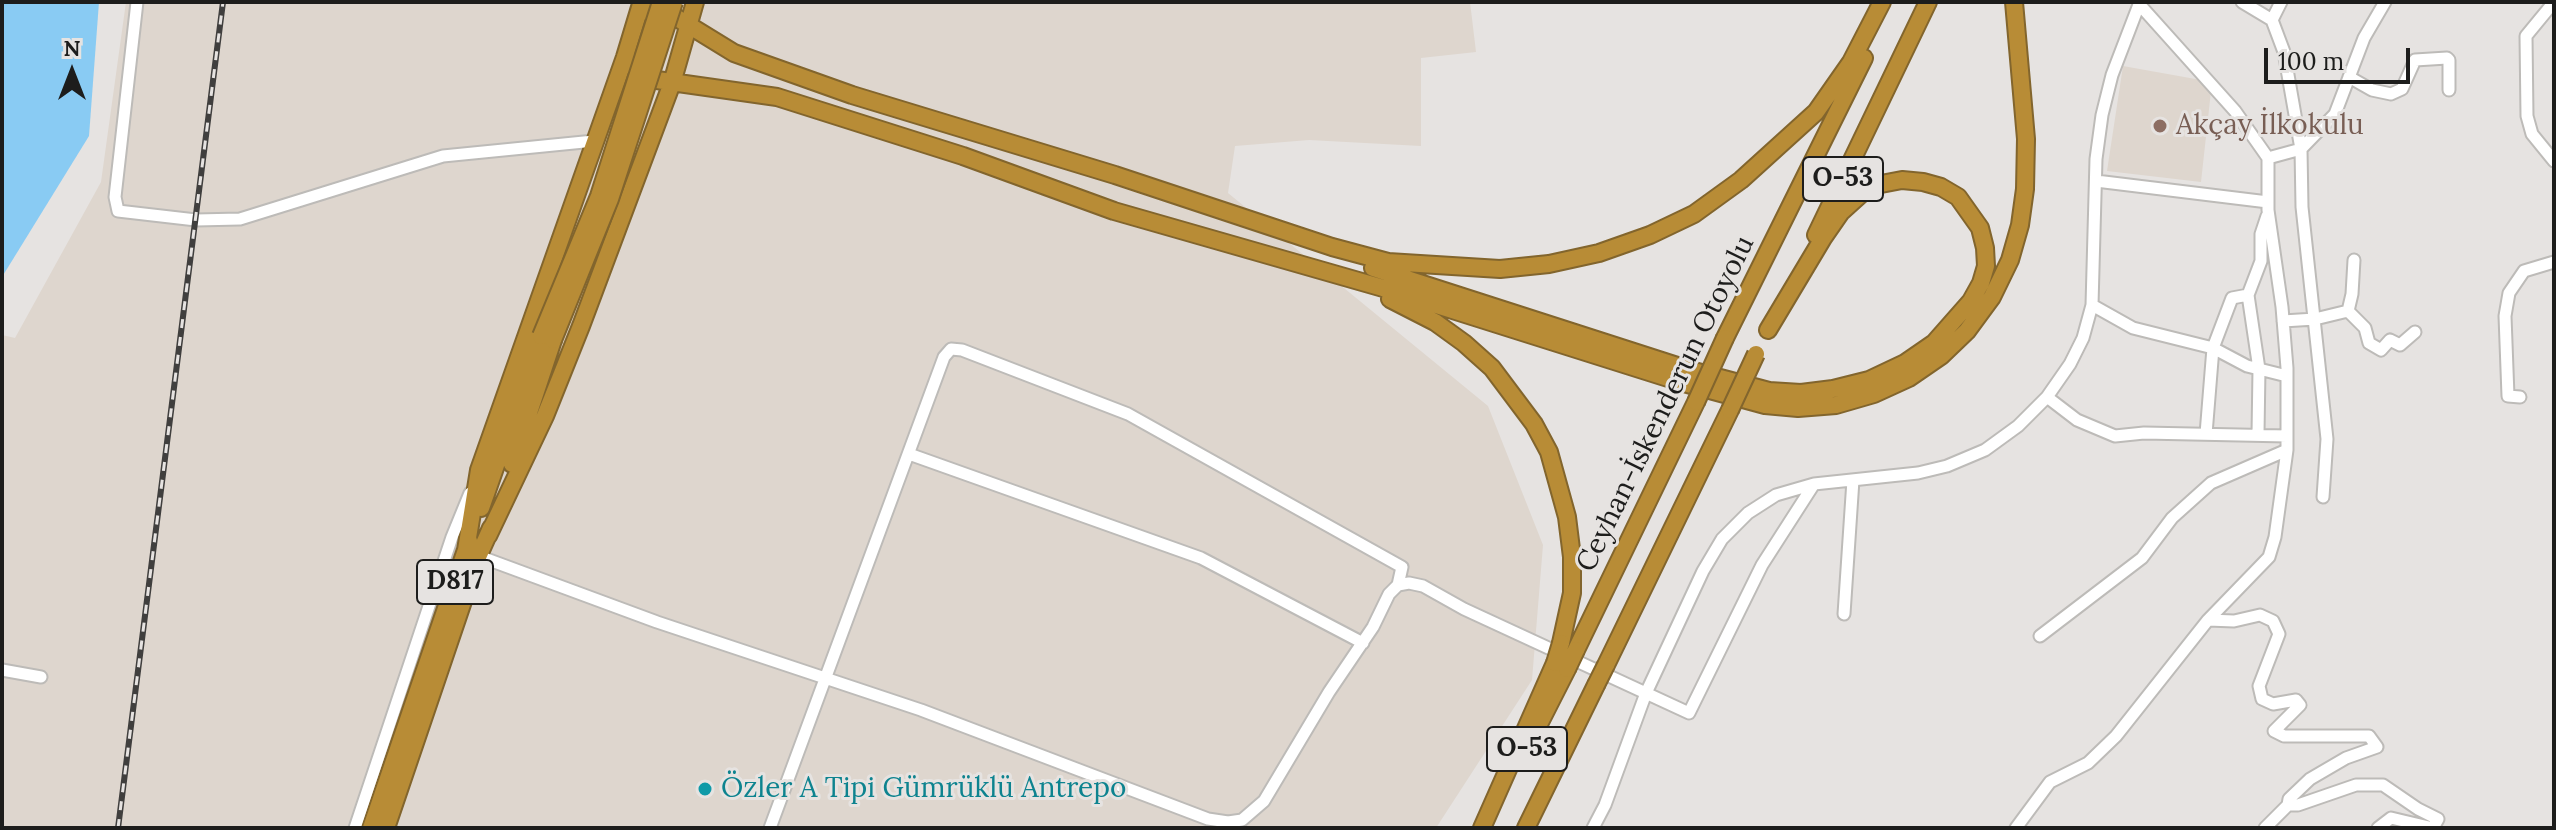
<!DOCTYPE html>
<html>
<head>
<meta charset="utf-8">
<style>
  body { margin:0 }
  #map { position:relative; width:2556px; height:830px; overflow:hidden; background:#e6e3e1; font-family:Lora,serif }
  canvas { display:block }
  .frame { position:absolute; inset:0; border:4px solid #1d1d1c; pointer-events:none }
  .north { position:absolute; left:32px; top:32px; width:80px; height:80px; -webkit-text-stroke:6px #e6e3e1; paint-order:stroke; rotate:0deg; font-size:22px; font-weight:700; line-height:32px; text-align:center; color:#1d1d1c }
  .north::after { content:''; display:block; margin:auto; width:28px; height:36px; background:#1d1d1c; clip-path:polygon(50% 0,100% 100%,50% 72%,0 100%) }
  .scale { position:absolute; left:2264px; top:48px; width:146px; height:36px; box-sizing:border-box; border:4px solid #1d1d1c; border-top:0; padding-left:10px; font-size:24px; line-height:28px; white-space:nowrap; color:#1d1d1c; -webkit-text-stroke:6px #e6e3e1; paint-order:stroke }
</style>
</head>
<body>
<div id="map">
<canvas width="2556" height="830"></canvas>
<div class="frame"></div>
<div class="north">N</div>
<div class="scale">100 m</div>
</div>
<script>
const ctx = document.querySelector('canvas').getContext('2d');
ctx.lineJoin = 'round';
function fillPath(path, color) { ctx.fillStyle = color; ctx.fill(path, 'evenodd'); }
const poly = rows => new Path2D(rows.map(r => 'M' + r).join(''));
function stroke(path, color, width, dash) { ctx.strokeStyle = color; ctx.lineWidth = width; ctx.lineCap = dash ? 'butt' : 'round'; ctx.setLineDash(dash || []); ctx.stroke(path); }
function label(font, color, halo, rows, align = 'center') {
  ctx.font = font + ' Lora,serif'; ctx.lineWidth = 6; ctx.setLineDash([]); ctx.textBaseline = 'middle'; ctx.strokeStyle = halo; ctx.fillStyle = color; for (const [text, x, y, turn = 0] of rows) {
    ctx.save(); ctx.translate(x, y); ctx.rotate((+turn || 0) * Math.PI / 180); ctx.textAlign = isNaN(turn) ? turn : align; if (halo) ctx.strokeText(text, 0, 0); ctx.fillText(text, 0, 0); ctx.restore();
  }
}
fillPath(poly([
  [126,2,1470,2,1476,52,1421,58,1421,146,1309,140,1235,146,1228,193,1488,406,1543,545,1532,680,1436,828,2,828,2,335,15,338,101,182],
  [2123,66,2212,82,2201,182,2107,171]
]), '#ded6ce');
fillPath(poly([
  [2,2,99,2,89,136,2,277]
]), '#89cbf3');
const minor = poly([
  [137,2,115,197,118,211,196,220,240,219,443,156,594,141],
  [2242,2,2272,20,2284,52,2301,149,2335,114,2364,38,2385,2],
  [2554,2,2526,36,2527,116,2532,134,2554,161],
  [2272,20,2281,2],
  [2349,77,2372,90,2391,94,2402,89,2415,60,2447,58,2449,60,2449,90],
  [2268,158,2301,149,2302,207,2327,439,2323,497],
  [2096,181,2268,202],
  [2248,295,2259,369,2258,434],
  [2092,305,2133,328,2213,348,2247,366,2287,376],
  [2348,311,2365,328,2369,343,2381,350,2390,340,2400,345,2415,332],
  [2283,321,2315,319,2348,311,2352,294,2354,260],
  [2047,397,2077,420,2115,436,2144,433,2287,436],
  [2520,397,2508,396,2505,316,2509,293,2524,271,2554,262],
  [2206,434,2213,348,2232,298,2248,295,2261,261,2261,234,2267,216],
  [909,454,1201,558,1363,643],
  [473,554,657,622,921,710,1208,819,1228,822,1242,820,1264,801,1329,692,1373,627,1389,594,1398,585,1409,583,1423,586,1464,609,1689,713,1762,565,1814,484],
  [1844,614,1853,480],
  [2208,620,2234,621,2260,615,2273,621,2279,634,2259,686,2262,699,2273,704,2296,700,2300,705,2274,731,2284,736,2369,736,2377,747,2346,758,2310,779,2289,799,2288,805,2298,805,2356,785,2383,785,2418,809,2438,819,2433,828,2391,818,2378,828],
  [2040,636,2142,558,2172,518,2211,483,2287,450],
  [2,670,41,677],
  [355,828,452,537,470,493],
  [770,828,944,357,951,349,962,350,1128,414,1402,567,1398,585],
  [1593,828,1605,805,1646,693,1703,571,1722,539,1748,513,1776,495,1814,484,1918,473,1947,466,1985,450,2018,426,2047,397,2070,364,2083,338,2092,305,2096,159,2102,115,2112,75,2140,2],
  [2016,828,2050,782,2088,763,2116,736,2208,620,2269,557,2275,537,2287,450,2287,368,2282,307,2268,210,2268,158,2235,111,2139,4],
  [2265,828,2288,805]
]);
const highway = poly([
  [639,11,655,12,677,18,734,53,852,95,1115,175,1332,247,1388,262,1500,269,1549,264,1599,253,1650,235,1694,214,1741,180,1816,112,1851,62,1882,2],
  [625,57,636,69,657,80,777,97,963,156,1114,211,1383,288,1684,383,1765,405,1798,408,1836,405,1874,394,1909,378,1941,356,1967,331,1992,297,2010,260,2020,225,2025,189,2026,139,2014,2],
  [1816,235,1928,2],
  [1373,268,1690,370,1769,391,1801,393,1833,389,1869,380,1905,363,1934,343,1971,301,1981,283,1986,266,1985,248,1980,228,1958,197,1941,187,1923,182,1902,180,1881,184,1862,193,1841,212,1823,238,1768,330],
  [1390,299,1435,322,1464,343,1492,368,1534,424,1549,452,1567,517,1572,557,1572,593,1561,643],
  [1725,338,1864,58],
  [512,464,553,340],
  [481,508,541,336],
  [488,536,545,416,581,326,672,83,695,2],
  [466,550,479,470,625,57,641,4],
  [1576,650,1696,402],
  [1606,665,1730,410],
  [1537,728,1567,669],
  [371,828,469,541],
  [386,828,478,557,491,528],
  [1482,828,1555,663],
  [1526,828,1596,685]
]);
stroke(minor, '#bdbbb8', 15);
stroke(highway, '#82652d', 20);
stroke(minor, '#fff', 11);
stroke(highway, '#b88c36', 16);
const rail = poly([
  [118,828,223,2]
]);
stroke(rail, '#403f3e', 6);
stroke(rail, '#e6e3e1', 3, [9]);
const highwayBridge = poly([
  [541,336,599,196,661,2],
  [553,340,610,199,674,2],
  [1696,402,1725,338],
  [1730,410,1756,354],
  [1555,663,1561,643],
  [1567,669,1576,650],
  [1596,685,1606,665]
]);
stroke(highwayBridge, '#82652d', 20, []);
stroke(highwayBridge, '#b88c36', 16);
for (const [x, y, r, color] of [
  [2160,126,8,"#8d6e63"],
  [705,789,8,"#0f9aa8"]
]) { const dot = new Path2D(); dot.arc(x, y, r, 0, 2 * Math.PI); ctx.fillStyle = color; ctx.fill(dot); stroke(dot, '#e6e3e1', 3); }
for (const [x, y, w] of [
  [1843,179,80],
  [455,582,76],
  [1527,749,80]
]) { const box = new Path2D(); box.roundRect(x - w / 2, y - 22, w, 44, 6); ctx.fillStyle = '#e6e3e1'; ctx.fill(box); stroke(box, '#1d1d1c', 2); }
label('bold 26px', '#1d1d1c', null, [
  ["O-53",1843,179],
  ["D817",455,582],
  ["O-53",1527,749]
]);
label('28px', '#785e54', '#e6e3e1', [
  ["Akçay İlkokulu",2176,126]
], 'left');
label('28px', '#1d1d1c', '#e6e3e1', [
  ["Ceyhan-İskenderun Otoyolu",1666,404,-64]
]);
label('28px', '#0d838f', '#e6e3e1', [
  ["Özler A Tipi Gümrüklü Antrepo",721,789]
], 'left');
</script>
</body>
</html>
